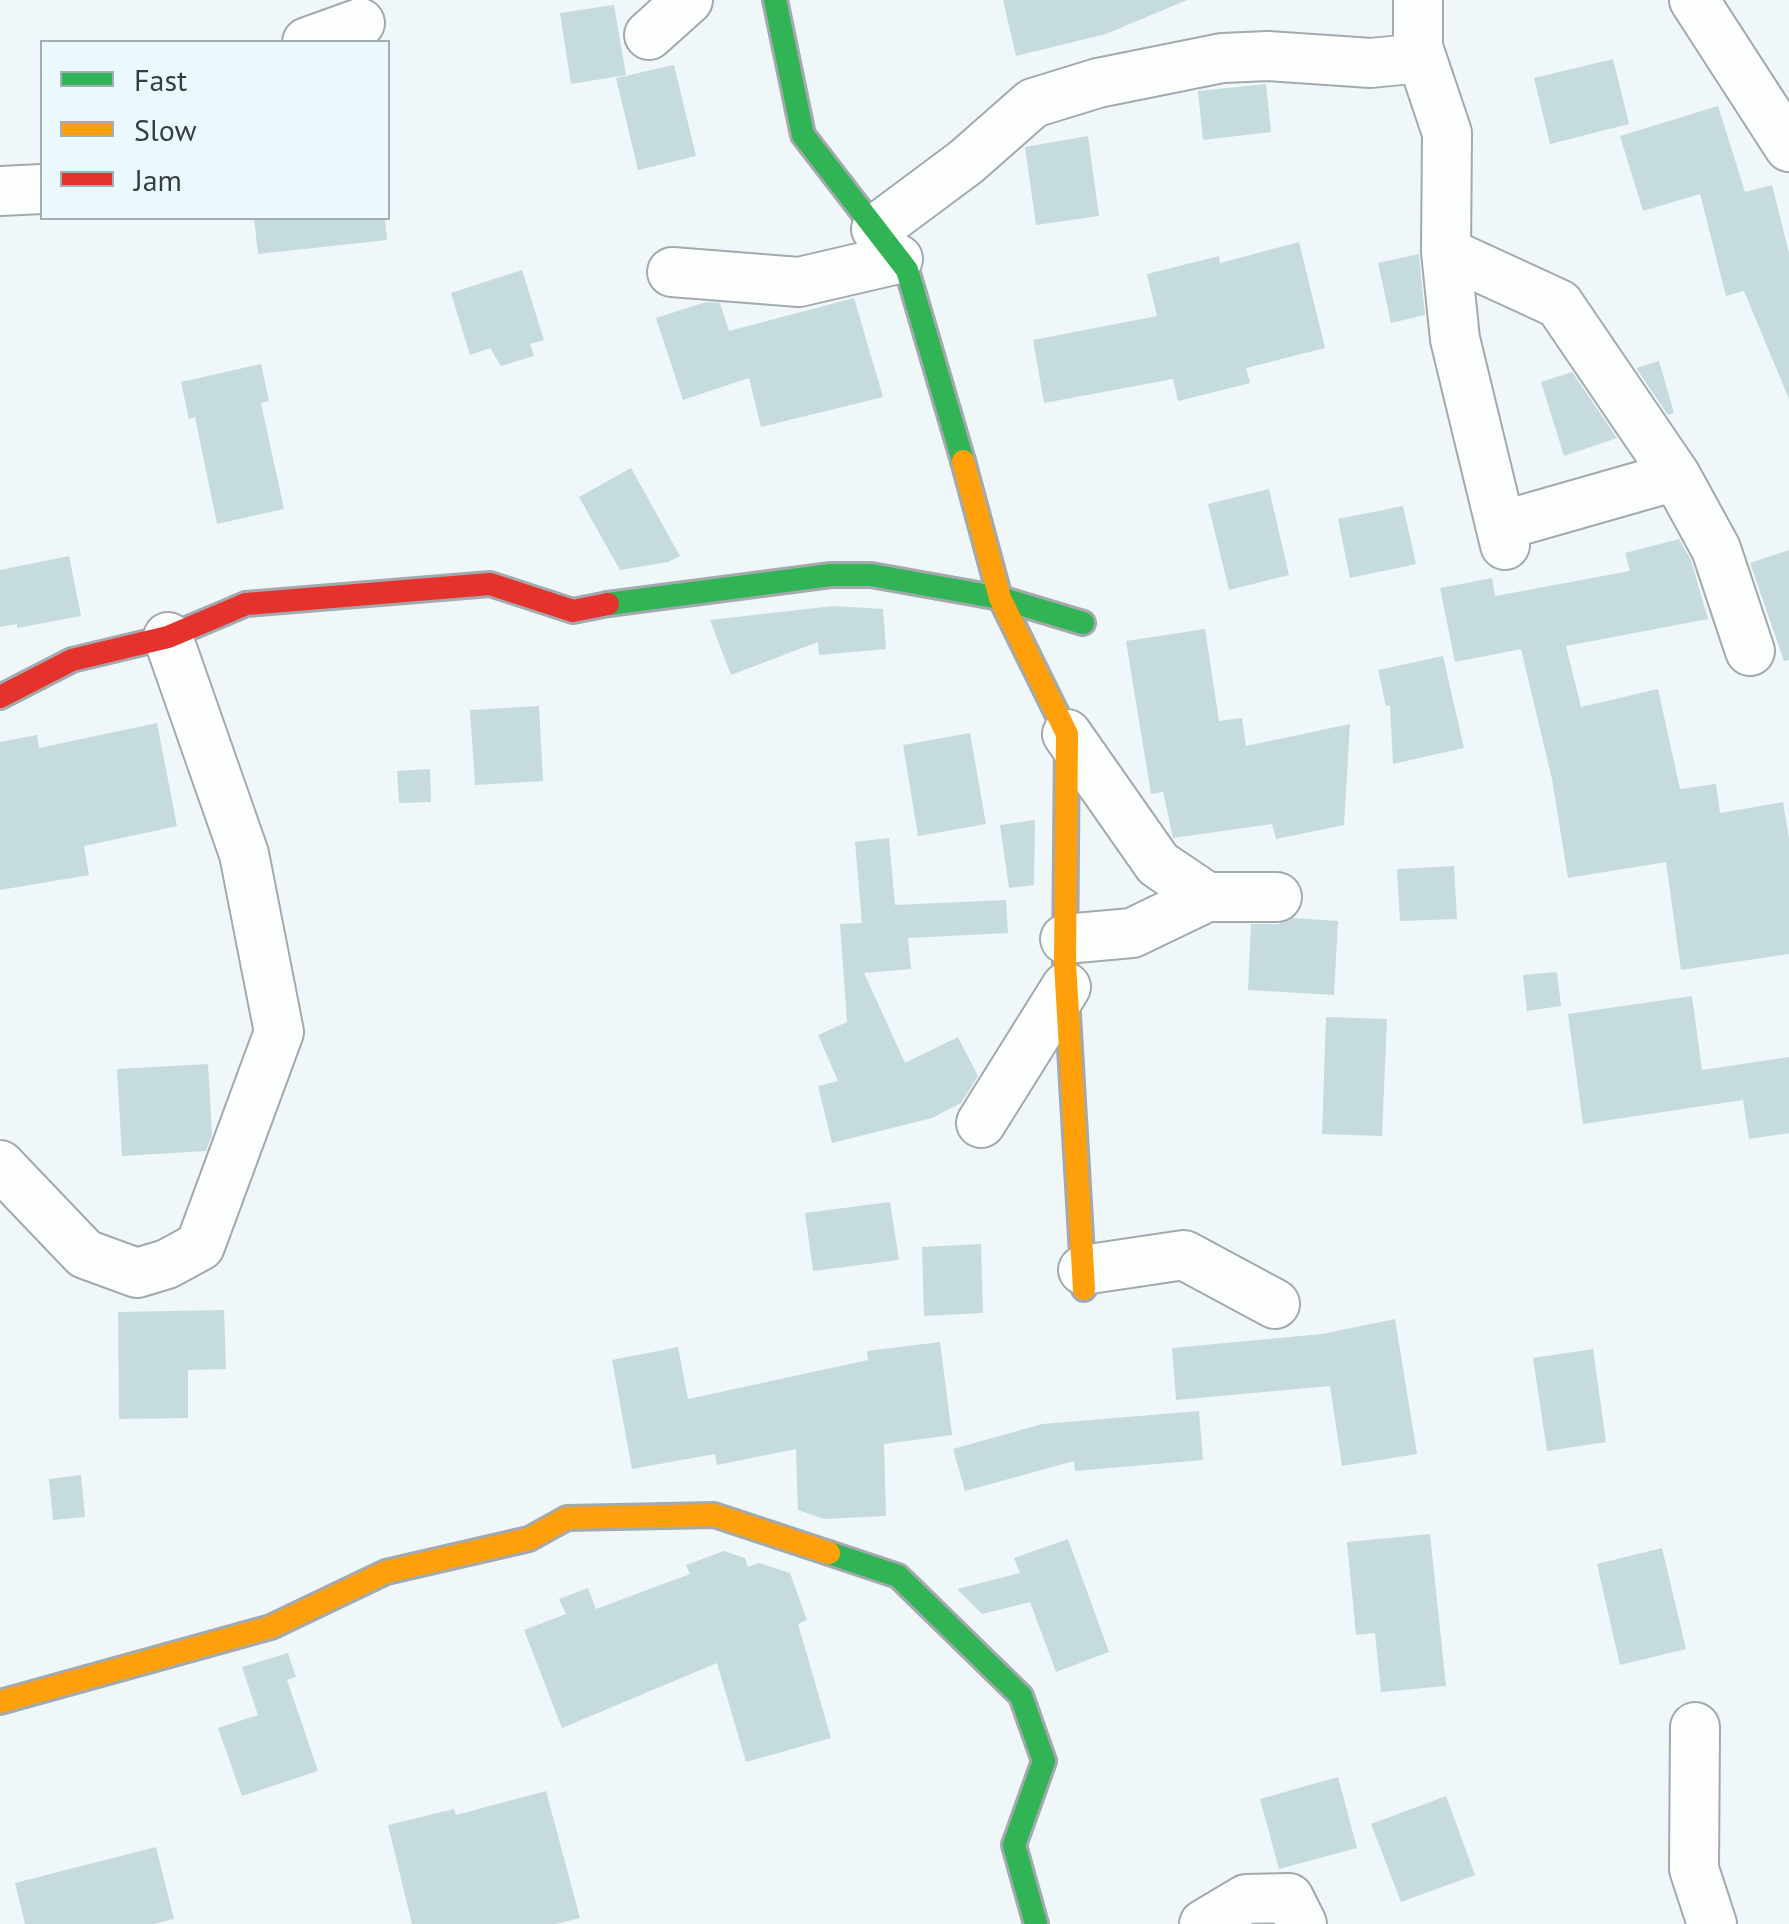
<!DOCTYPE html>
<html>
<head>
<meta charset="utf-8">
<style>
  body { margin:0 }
  #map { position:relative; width:1789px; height:1924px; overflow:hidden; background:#eff7fa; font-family:"PT Sans",sans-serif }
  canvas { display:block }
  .legend { position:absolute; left:40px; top:40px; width:350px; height:180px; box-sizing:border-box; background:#ebf9fe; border:2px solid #a3aeb2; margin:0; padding:12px 18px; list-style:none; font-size:30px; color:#373e41 }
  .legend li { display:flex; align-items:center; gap:20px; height:50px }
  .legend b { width:50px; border:2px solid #a3aeb2 }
</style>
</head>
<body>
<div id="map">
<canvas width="1789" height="1924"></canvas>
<ul class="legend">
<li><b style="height:12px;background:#30b455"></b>Fast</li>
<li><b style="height:12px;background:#ff9f0a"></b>Slow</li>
<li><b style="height:12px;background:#e5322d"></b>Jam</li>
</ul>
</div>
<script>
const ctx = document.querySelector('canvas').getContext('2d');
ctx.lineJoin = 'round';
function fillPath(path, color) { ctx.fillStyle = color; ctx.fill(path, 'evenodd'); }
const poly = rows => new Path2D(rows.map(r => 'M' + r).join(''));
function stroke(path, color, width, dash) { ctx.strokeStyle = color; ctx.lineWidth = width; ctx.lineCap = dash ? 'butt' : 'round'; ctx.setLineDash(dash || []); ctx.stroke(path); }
fillPath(poly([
  [1003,0,1187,0,1106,34,1016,56],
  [614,5,626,75,571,84,560,13],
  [1613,59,1629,124,1550,144,1534,78],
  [674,65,696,156,638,170,616,78],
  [1266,84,1271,132,1203,140,1198,91],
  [1718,106,1745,192,1772,185,1789,253,1789,399,1744,291,1726,296,1700,194,1643,211,1620,136],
  [1088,136,1099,216,1036,225,1025,147],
  [254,218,385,218,387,240,258,254],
  [1299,242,1325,348,1246,368,1250,383,1178,401,1173,379,1044,403,1033,340,1157,316,1147,274,1219,256,1220,263],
  [1419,254,1425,315,1391,323,1378,263],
  [522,270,544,340,530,344,534,356,501,366,490,348,470,355,451,293],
  [854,298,883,397,761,427,749,378,683,400,656,318,706,302,720,303,729,331],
  [1659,361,1674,413,1668,415,1636,368],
  [261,364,269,401,261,403,284,509,217,524,195,417,189,419,181,382],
  [1572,372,1617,438,1564,456,1541,382],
  [631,468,680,556,668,562,620,570,579,497],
  [1269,489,1289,575,1229,590,1208,504],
  [1403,506,1416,564,1350,578,1338,519],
  [1679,539,1691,560,1708,619,1566,646,1581,707,1658,689,1680,789,1716,784,1720,813,1783,802,1789,838,1789,954,1681,970,1666,862,1568,878,1552,779,1521,649,1455,662,1440,588,1492,578,1495,596,1630,571,1625,553],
  [1789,550,1789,660,1784,661,1750,563],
  [69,556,81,616,17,628,17,624,0,627,0,570],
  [833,606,883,609,886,649,819,655,818,642,731,675,710,620],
  [1205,629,1219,721,1242,718,1246,746,1350,724,1344,825,1276,839,1272,824,1173,838,1163,792,1151,794,1126,641],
  [1443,656,1464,748,1393,764,1390,706,1386,706,1378,670],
  [539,706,543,781,475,785,470,710],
  [157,723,177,826,84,846,89,875,0,890,0,742,37,735,39,748],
  [970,733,986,824,918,836,903,745],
  [430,769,431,802,399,803,397,771],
  [1035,820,1034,885,1009,888,1000,825],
  [889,838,895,905,1006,900,1008,933,908,938,911,969,864,973,905,1063,958,1037,978,1076,961,1103,932,1118,832,1143,818,1086,838,1081,818,1035,847,1022,840,924,862,923,855,842],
  [1454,866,1457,919,1400,921,1397,869],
  [1293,918,1338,921,1334,995,1248,990,1251,924,1278,924],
  [1557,972,1561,1006,1527,1011,1523,975],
  [1692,996,1702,1070,1789,1057,1789,1133,1749,1139,1743,1100,1583,1124,1568,1014],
  [1326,1017,1387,1019,1382,1136,1322,1134],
  [208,1064,212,1135,206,1151,122,1156,117,1069],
  [890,1202,899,1260,813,1271,805,1213],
  [981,1244,983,1313,924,1316,922,1247],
  [224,1310,226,1369,188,1370,188,1418,119,1419,118,1312],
  [1395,1319,1417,1454,1342,1466,1330,1386,1176,1400,1172,1348,1322,1334],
  [940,1342,952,1435,884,1444,886,1516,824,1519,798,1510,796,1449,717,1465,715,1454,632,1469,612,1360,678,1347,688,1399,868,1360,867,1351],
  [1593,1349,1606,1442,1547,1451,1533,1358],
  [1199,1411,1203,1460,1075,1471,1074,1461,965,1491,953,1449,1042,1424],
  [81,1475,85,1517,53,1520,49,1479],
  [1430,1534,1446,1686,1381,1692,1375,1633,1356,1635,1347,1542],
  [1068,1539,1109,1652,1056,1672,1030,1602,982,1614,957,1589,1020,1573,1014,1558],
  [1662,1548,1686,1649,1620,1665,1597,1564],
  [724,1551,745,1558,748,1567,759,1563,790,1573,807,1620,798,1624,831,1738,746,1762,717,1663,562,1728,524,1630,566,1614,559,1599,588,1588,596,1609,690,1574,686,1565],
  [288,1653,296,1677,287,1680,318,1771,242,1796,218,1728,258,1715,242,1667],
  [1338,1777,1357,1848,1279,1869,1260,1799],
  [546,1791,580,1918,556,1924,412,1924,388,1825,454,1809,456,1815],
  [1446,1796,1475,1875,1401,1902,1371,1824],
  [156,1847,174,1919,154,1924,25,1924,15,1883]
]), '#c6dbde');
const street = poly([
  [1418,0,1418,47,1447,133,1446,252,1455,339,1505,545],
  [1694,0,1789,147],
  [649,35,688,0],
  [307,42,360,23],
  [0,191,42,189],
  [876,229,966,162,1033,103,1098,83,1222,58,1268,56,1371,63,1411,59,1418,47],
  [1446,252,1559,304,1676,476,1716,549,1750,651],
  [672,272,799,282,898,259],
  [1501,526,1676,476],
  [1067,734,1158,864,1207,897,1277,897],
  [1065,939,1132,933,1207,897],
  [981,1123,1066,987],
  [0,1165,85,1254,137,1273,167,1264,200,1246,279,1032,244,854,168,637],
  [1083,1270,1184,1255,1275,1304],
  [1695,1727,1694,1869,1712,1924],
  [1204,1924,1246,1899,1289,1898,1302,1924]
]);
const fast = poly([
  [775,0,803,135,907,270,963,461],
  [608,604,831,575,871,575,1000,598,1083,623],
  [829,1553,898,1576,1021,1696,1044,1761,1014,1845,1036,1924]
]);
const slow = poly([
  [963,461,1000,598,1067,734,1065,963,1084,1289],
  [0,1702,271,1627,386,1572,529,1539,567,1518,714,1515,829,1553]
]);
const jam = poly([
  [0,697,72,660,168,637,246,604,490,584,573,611,608,604]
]);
stroke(street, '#a3a9ac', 52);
stroke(fast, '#a3a9ac', 28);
stroke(slow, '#a3a9ac', 28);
stroke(jam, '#a3a9ac', 28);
stroke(street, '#fdfefe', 48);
stroke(fast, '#30b455', 22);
stroke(slow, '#ff9f0a', 22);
stroke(jam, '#e5322d', 22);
</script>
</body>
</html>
